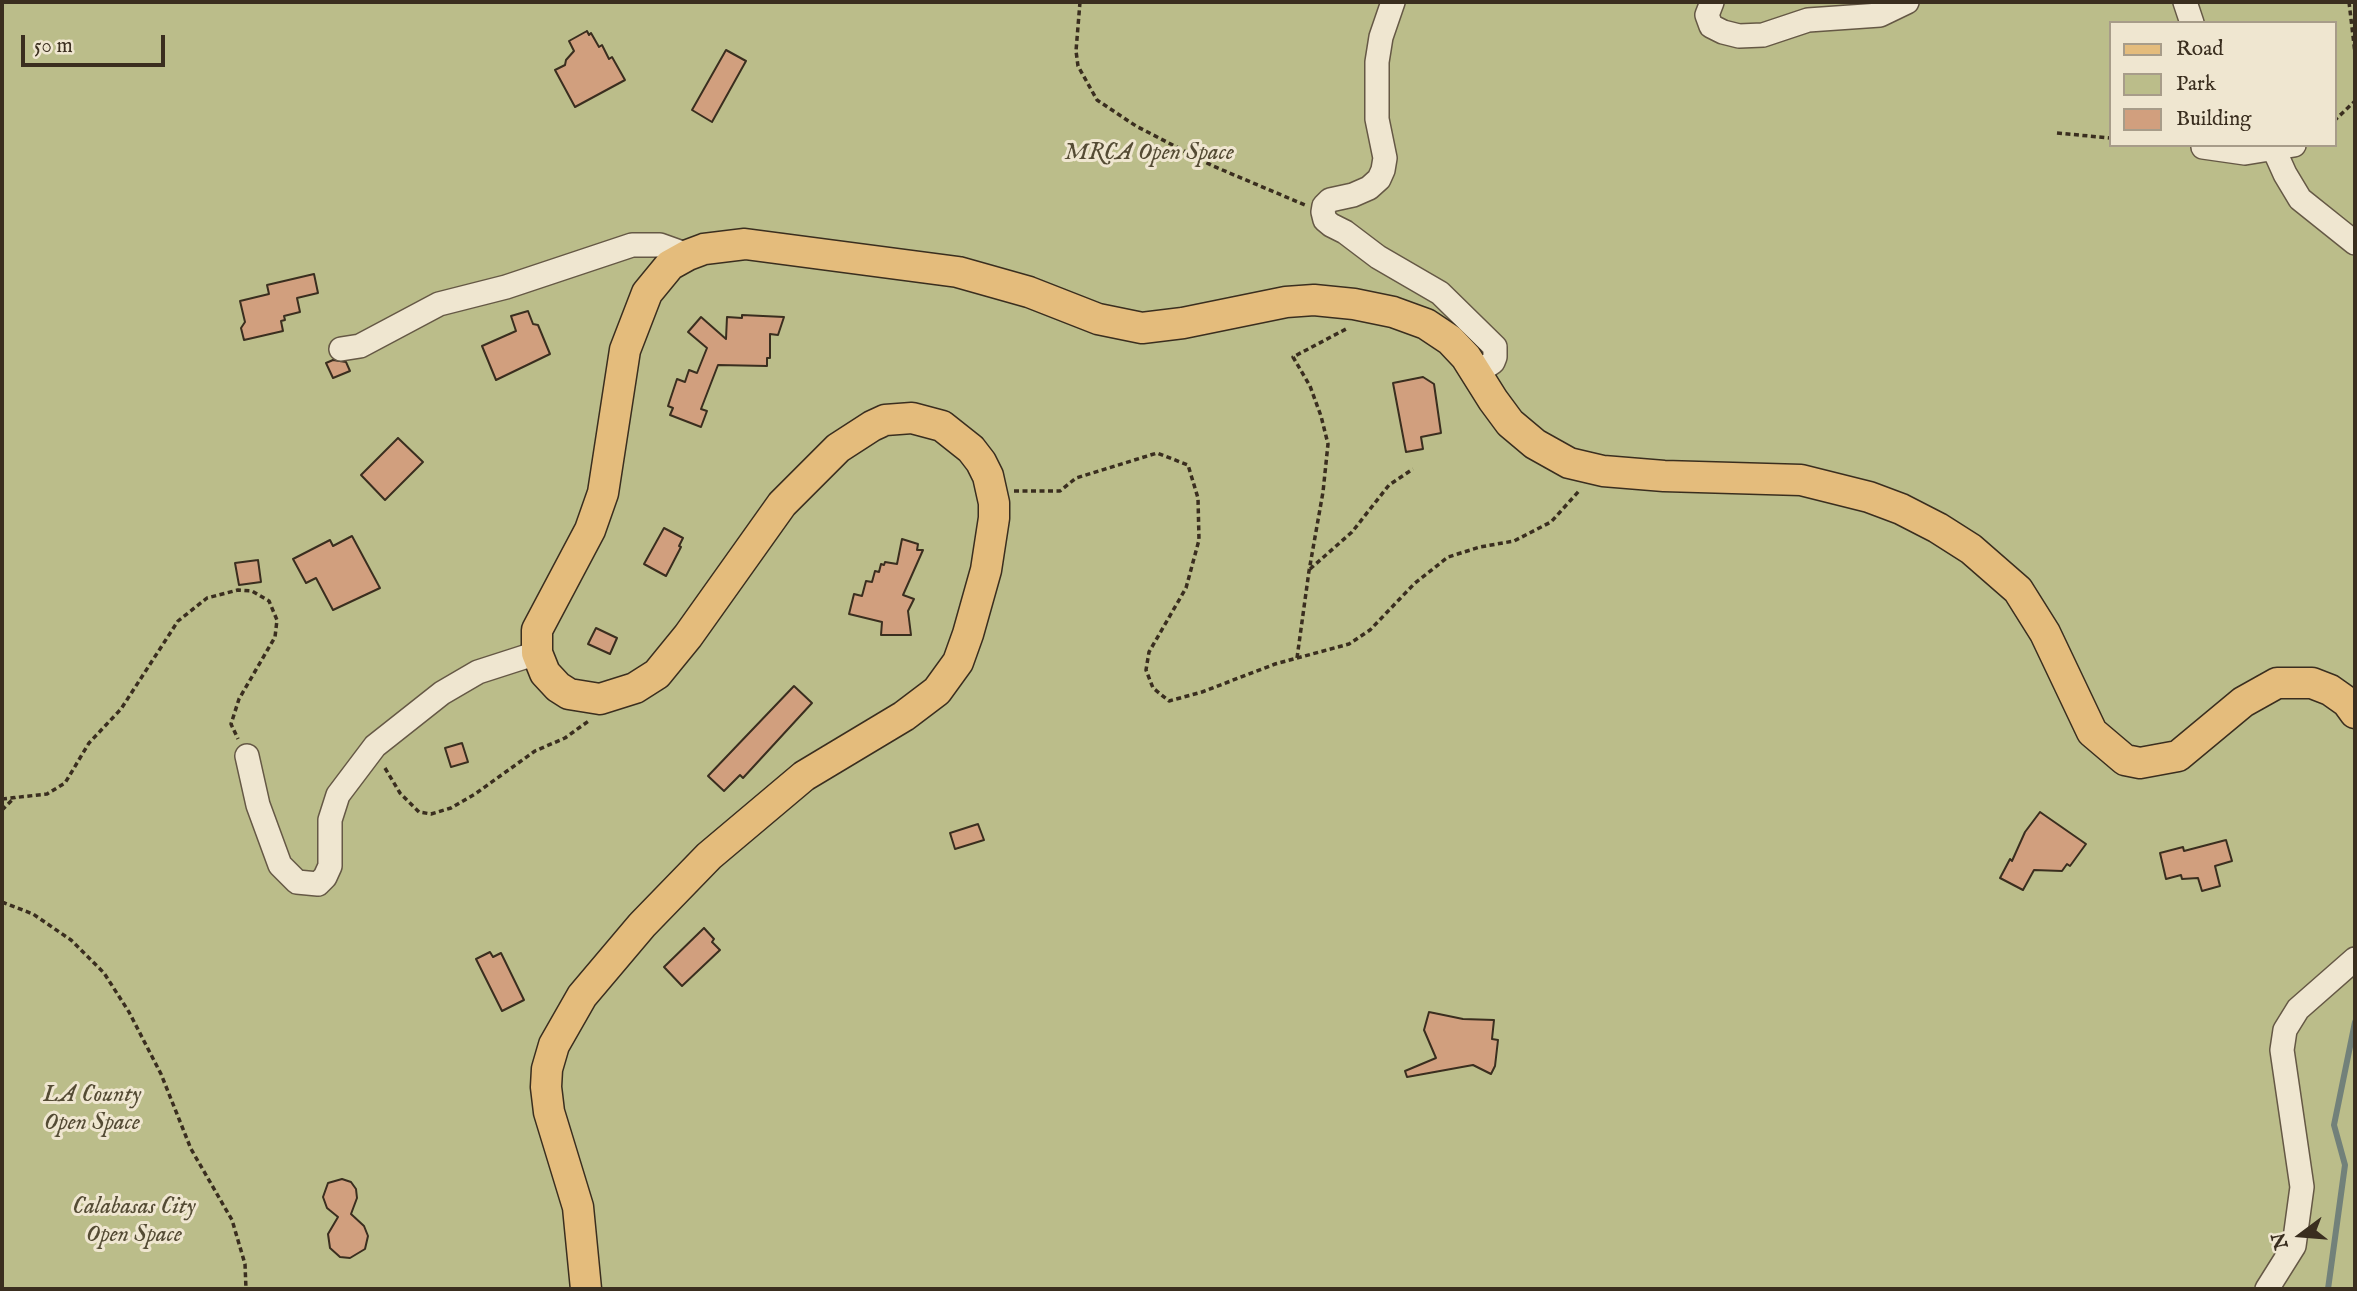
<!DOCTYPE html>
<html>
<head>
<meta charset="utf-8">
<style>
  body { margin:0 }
  #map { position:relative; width:2357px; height:1291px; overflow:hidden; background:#e7d8b7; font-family:"IM FELL English",serif }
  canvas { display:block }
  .frame { position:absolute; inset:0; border:4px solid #3a2e1f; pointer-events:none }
  .legend { position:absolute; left:2109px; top:21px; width:228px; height:126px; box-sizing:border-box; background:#efe6d0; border:2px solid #a79c89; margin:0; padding:9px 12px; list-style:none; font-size:21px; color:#3a2e1f }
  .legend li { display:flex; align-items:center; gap:14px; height:35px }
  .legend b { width:35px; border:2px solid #a79c89 }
  .north { position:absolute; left:2266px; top:1200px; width:70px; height:70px; -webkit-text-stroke:5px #efe6d0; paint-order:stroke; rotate:254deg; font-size:19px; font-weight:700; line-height:28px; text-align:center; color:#3a2e1f }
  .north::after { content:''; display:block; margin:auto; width:24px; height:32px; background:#3a2e1f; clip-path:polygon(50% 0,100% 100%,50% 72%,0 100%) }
  .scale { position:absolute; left:21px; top:35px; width:144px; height:32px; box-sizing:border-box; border:4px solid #3a2e1f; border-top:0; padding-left:9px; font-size:21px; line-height:24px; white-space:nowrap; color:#3a2e1f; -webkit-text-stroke:5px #efe6d0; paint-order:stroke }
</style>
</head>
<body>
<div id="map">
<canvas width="2357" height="1291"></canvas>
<div class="frame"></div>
<ul class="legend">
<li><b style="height:9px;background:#e4bc7c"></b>Road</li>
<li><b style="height:19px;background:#bbbd8a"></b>Park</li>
<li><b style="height:19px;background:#d19f7e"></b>Building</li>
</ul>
<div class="north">N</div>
<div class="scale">50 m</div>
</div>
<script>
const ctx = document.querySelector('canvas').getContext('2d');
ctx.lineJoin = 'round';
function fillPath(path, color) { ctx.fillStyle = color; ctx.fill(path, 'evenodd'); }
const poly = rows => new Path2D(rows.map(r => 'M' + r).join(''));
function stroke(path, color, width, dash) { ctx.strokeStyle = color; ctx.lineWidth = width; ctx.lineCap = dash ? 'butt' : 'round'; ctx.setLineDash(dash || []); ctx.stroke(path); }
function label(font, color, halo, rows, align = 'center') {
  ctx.font = font + ' "IM FELL English",serif'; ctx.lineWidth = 6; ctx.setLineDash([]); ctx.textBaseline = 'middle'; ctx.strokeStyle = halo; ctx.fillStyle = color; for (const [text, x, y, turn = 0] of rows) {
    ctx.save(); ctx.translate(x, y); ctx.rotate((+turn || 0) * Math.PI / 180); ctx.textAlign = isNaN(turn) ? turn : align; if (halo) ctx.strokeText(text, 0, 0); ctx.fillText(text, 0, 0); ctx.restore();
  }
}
fillPath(poly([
  [2,2,2355,2,2355,1289,2,1289],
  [2110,23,2334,23,2334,145,2110,145]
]), '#bbbd8a');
stroke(poly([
  [2328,1289,2345,1165,2334,1125,2355,1022]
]), '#72817a', 6);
const building = poly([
  [587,31,589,35,591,33,599,47,602,45,609,59,612,57,625,80,575,107,555,70,565,65,566,60,574,51,569,41,587,31],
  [726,50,746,61,712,122,692,110,726,50],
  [314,274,318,293,297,298,300,312,284,316,285,320,281,321,283,331,244,340,241,328,245,322,240,301,269,294,267,285,314,274],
  [528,311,533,324,538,325,550,354,496,380,482,346,516,331,511,316,528,311],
  [742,315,784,317,778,335,770,334,770,358,767,358,767,366,718,365,701,409,707,411,701,427,670,415,673,408,668,406,677,379,685,382,689,370,697,373,707,348,688,332,701,317,726,339,727,317,742,318,742,315],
  [333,360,346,362,350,371,333,378,326,363,333,360],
  [1423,377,1434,384,1441,433,1421,437,1423,449,1406,452,1393,383,1423,377],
  [398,438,423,462,385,500,361,475,398,438],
  [664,528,683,538,679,546,681,547,666,576,644,564,664,528],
  [352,536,380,588,333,610,316,578,306,583,293,559,330,540,333,546,352,536],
  [902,539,918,544,917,550,923,550,903,595,914,599,908,611,911,635,881,635,882,622,849,614,854,594,862,596,866,581,872,582,875,571,879,572,881,564,884,565,885,562,897,564,902,539],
  [258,560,261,582,239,585,235,563,258,560],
  [596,628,617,638,610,654,588,644,596,628],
  [794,686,812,703,743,778,740,775,724,791,708,776,794,686],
  [462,743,468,762,451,767,445,748,462,743],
  [2040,812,2086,844,2070,866,2067,864,2062,871,2034,870,2023,890,2000,878,2010,859,2012,861,2025,832,2040,812],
  [978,824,984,840,955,849,950,833,978,824],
  [2226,840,2232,861,2215,866,2220,886,2202,891,2198,878,2182,879,2181,875,2166,879,2160,853,2183,847,2184,851,2226,840],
  [704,928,714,939,712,942,720,950,682,986,664,967,704,928],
  [490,952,493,957,501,953,524,1000,502,1011,476,959,490,952],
  [1429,1012,1463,1019,1494,1020,1492,1039,1498,1040,1495,1066,1491,1074,1473,1065,1407,1077,1405,1071,1436,1058,1424,1030,1429,1012],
  [342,1179,351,1182,356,1189,357,1198,351,1214,364,1226,368,1236,365,1249,350,1258,340,1257,330,1248,328,1234,338,1217,327,1208,323,1197,328,1183,342,1179]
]);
fillPath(building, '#d19f7e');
stroke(building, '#3a2e1f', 2);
const minor = poly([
  [1393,2,1381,37,1377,62,1377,119,1385,158,1383,170,1379,179,1369,188,1353,195,1330,200,1324,206,1323,212,1325,220,1331,225,1345,232,1378,257,1440,293,1490,342,1495,347,1495,357,1493,362,1477,373],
  [1712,2,1707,15,1711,26,1723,32,1739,36,1763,35,1808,20,1880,15,1907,2],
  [2185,2,2192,23],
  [2272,145,2285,174,2300,199,2355,243],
  [2203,147,2245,153,2294,145],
  [341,349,360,346,439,304,506,287,632,245,660,245,688,255],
  [247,756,258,805,280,865,297,882,318,884,325,877,330,866,330,820,338,795,375,746,442,693,478,672,537,653],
  [2267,1289,2294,1246,2302,1187,2282,1050,2285,1030,2298,1009,2355,959]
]);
const major = poly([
  [586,1289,578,1207,549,1112,546,1087,547,1069,554,1045,582,996,642,925,709,856,804,776,904,716,937,691,958,662,968,634,986,570,994,518,994,503,988,476,981,462,971,449,942,426,912,418,885,420,872,426,838,448,782,504,688,636,657,674,635,688,600,699,569,694,558,687,545,673,537,653,537,630,590,530,603,493,625,350,647,293,670,265,688,255,704,249,745,244,958,272,1029,292,1098,319,1142,328,1183,323,1286,302,1314,300,1354,304,1393,312,1426,324,1450,340,1466,357,1493,400,1510,423,1535,444,1569,463,1603,471,1664,476,1801,480,1869,497,1901,509,1938,528,1971,549,2018,590,2045,633,2092,732,2125,760,2140,763,2178,756,2243,702,2277,683,2312,683,2330,690,2347,702,2355,713]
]);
stroke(minor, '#655845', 26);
stroke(major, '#3a2e1f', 33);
stroke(poly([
  [1080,2,1076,51,1078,66,1097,100,1136,126,1213,166,1305,205],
  [2349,2,2355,53],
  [2334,121,2355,101],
  [2057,133,2110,138],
  [1014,491,1060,491,1076,478,1157,453,1188,465,1198,498,1199,540,1186,588,1149,652,1146,670,1153,688,1169,701,1202,692,1275,664,1349,644,1370,630,1415,583,1448,557,1480,547,1514,541,1551,522,1579,491],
  [1310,569,1352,532,1389,485,1413,469],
  [1297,658,1309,571,1323,492,1328,444,1321,416,1310,386,1293,357,1346,329],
  [385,768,400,793,419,812,431,814,451,808,475,794,535,751,565,738,590,720],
  [2,799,47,794,65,783,89,743,121,709,178,621,207,598,238,590,252,591,269,601,277,620,275,637,239,699,231,724,238,739],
  [2,810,15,797],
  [2,902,33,914,71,940,104,973,129,1012,161,1074,191,1149,232,1220,245,1264,246,1289]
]), '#3a2e1f', 3.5, [5, 3.5]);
stroke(minor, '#efe6d0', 23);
stroke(major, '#e4bc7c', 30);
label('italic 24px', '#544b34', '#efe6d0', [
  ["MRCA Open Space",1149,154],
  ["LA County",92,1096],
  ["Open Space",92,1124],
  ["Calabasas City",134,1208],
  ["Open Space",134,1236]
]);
</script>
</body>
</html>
